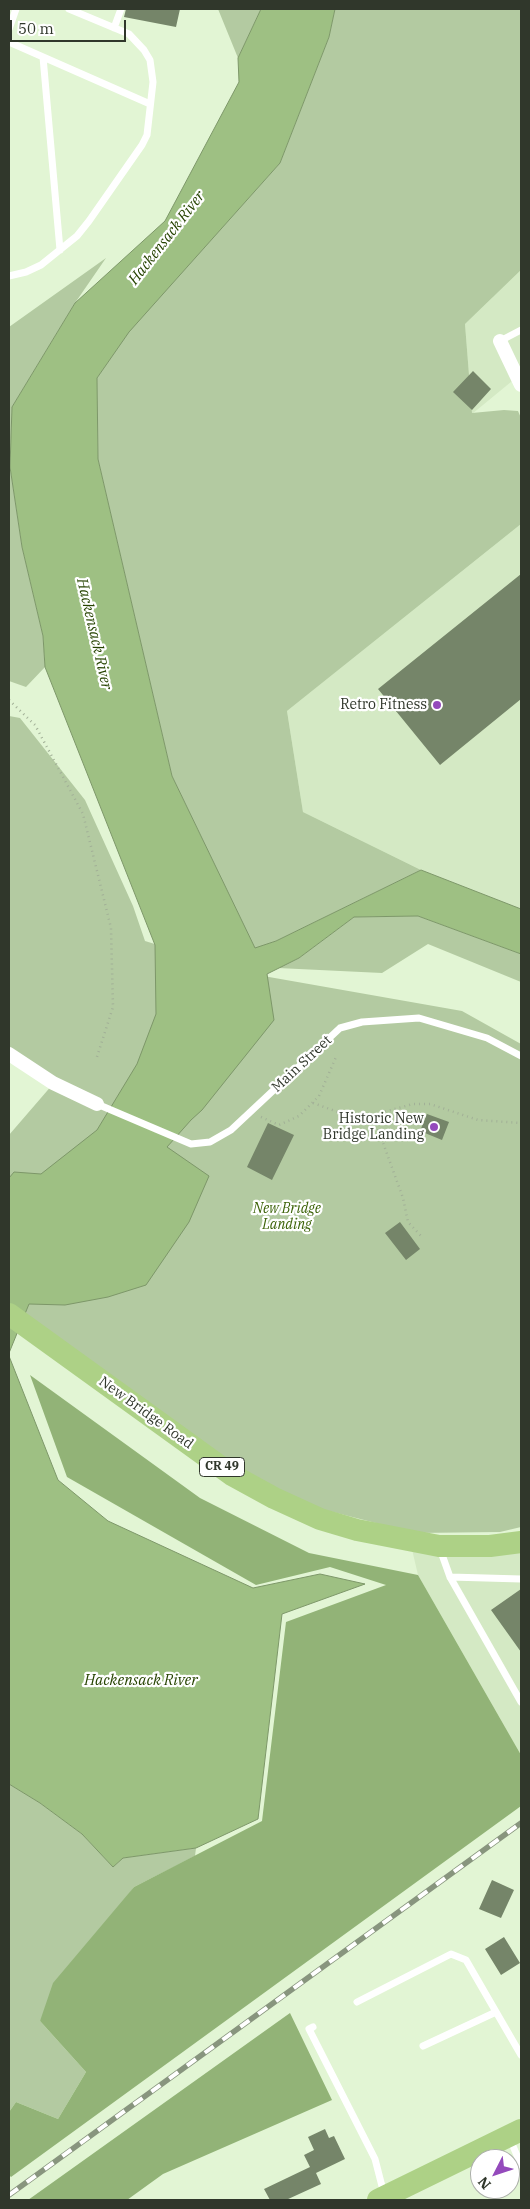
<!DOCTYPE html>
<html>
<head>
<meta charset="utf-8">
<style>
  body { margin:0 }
  #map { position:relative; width:530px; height:2209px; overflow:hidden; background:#e2f5d4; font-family:"IBM Plex Serif",serif }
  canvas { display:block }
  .frame { position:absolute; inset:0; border:10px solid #30372b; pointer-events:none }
  .north { position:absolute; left:470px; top:2149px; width:50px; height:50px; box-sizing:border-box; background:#fff; border:1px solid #acafaa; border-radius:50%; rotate:229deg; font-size:14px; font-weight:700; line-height:20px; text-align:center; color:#30372b }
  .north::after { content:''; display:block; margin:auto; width:18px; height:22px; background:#944abc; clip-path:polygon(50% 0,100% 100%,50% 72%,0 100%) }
  .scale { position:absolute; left:10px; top:20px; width:116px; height:22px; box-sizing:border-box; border:2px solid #30372b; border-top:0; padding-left:6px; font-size:15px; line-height:18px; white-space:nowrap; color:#30372b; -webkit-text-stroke:4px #fff; paint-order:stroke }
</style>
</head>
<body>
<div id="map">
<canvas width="530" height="2209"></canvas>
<div class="frame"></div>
<div class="north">N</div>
<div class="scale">50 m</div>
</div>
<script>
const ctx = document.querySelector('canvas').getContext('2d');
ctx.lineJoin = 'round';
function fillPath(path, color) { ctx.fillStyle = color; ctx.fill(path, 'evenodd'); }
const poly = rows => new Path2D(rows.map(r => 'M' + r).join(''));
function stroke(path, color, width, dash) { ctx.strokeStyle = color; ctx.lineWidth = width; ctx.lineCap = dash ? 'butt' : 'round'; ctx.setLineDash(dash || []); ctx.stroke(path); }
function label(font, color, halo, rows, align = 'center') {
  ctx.font = font + ' "IBM Plex Serif",serif'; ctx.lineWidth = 4.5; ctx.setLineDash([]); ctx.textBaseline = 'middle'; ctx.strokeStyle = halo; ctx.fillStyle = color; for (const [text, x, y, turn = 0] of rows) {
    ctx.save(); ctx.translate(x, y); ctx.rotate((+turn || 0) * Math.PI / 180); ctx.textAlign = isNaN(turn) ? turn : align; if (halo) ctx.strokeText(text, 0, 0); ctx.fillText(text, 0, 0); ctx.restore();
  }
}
fillPath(poly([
  [521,270,521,384,517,377,472,414,465,324],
  [521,524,521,909,421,870,303,812,287,711],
  [410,1541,521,1542,521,1755,418,1575]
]), '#d4e9c4');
fillPath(poly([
  [218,9,261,9,238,58],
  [335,9,521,9,521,270,465,324,472,413,504,410,518,411,521,418,521,524,287,711,303,812,421,870,276,941,255,949,172,776,98,459,97,378,128,332,280,163,329,37],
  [106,258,75,303,12,407,10,467,22,547,43,636,45,667,26,687,9,681,9,327],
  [9,716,20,718,85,800,133,906,145,941,252,974,462,1011,521,1044,521,1527,500,1532,415,1533,321,1509,234,1469,9,1304,9,1135,53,1084,9,1054],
  [418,916,521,954,521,982,428,944,382,973,278,968,299,958,354,917],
  [9,1784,40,1803,82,1834,113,1867,123,1858,196,1848,195,1856,134,1887,40,2021,86,2072,58,2119,16,2102,9,2112]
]), '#b3caa1');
fillPath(poly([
  [30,1375,200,1498,309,1553,418,1575,521,1755,521,1806,11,2177,9,2175,9,2112,16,2102,58,2119,86,2072,40,2021,53,1983,134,1887,262,1821,286,1622,386,1585,330,1567,256,1585,67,1477],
  [290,2013,332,2100,163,2174,127,2200,28,2200]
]), '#92b377');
const water = poly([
  [261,9,335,9,329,37,280,163,129,332,97,378,98,459,172,776,255,948,276,941,421,870,521,909,521,954,418,916,354,917,299,958,267,974,274,1020,202,1110,191,1120,167,1147,209,1176,189,1222,146,1285,108,1297,65,1305,29,1304,9,1353,9,1178,14,1172,41,1174,97,1130,137,1064,156,1014,155,945,45,667,43,636,22,547,10,467,12,407,75,303,165,221,239,82,238,58,261,9],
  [9,1356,58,1480,108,1521,253,1588,320,1574,365,1584,282,1614,258,1819,196,1848,123,1858,113,1867,82,1834,40,1803,9,1784,9,1356]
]);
fillPath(water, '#9ec083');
stroke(water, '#7d9769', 1);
fillPath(poly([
  [126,9,180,9,176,27,124,17],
  [473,371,491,389,472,410,453,392],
  [521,574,521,699,440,765,378,689],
  [427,1114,449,1122,442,1140,420,1131],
  [268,1123,294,1135,272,1180,247,1167],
  [400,1222,420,1249,406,1260,385,1233],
  [521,1589,521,1652,491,1610],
  [492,1880,514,1890,501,1918,479,1909],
  [504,1937,520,1963,501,1975,485,1949],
  [325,2129,329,2138,334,2136,345,2159,316,2173,321,2184,286,2200,270,2200,264,2189,310,2167,304,2155,314,2150,308,2137]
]), '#758569');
stroke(poly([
  [9,700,35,725,83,814,111,928,113,1007,96,1060],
  [313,1103,352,1117,373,1115,413,1104,430,1104,478,1120,521,1123],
  [373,1115,403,1198,408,1222,422,1237],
  [261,1117,279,1125,299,1116,319,1096,336,1057]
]), '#a2b097', 2.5, [1, 4]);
stroke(poly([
  [114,28,121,9],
  [9,29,16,9],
  [9,42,150,104],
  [43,57,60,250],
  [9,276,26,272,41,265,77,236,89,221,142,145,147,135,153,82,150,60,144,50,129,34,69,9],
  [500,341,521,330],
  [97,1104,191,1144,210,1142,231,1130,340,1028,362,1022,419,1018,487,1038,521,1056],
  [440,1549,450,1577,521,1702],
  [450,1577,521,1579],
  [357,2002,451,1954,466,1960,521,2055],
  [313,2027,309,2029,375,2159,384,2194],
  [423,2046,496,2012],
  [510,2139,521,2165]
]), '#fff', 7);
stroke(poly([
  [500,341,521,385],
  [9,1054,53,1083,97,1104]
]), '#fff', 14);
stroke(poly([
  [9,1314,232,1475,274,1498,320,1519,357,1530,439,1546,490,1546,521,1542],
  [378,2200,521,2130]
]), '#add186', 22);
const rail = poly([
  [9,2195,521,1823]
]);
stroke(rail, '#88957e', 5.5);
stroke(rail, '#fff', 4, [11]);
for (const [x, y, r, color] of [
  [437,705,5,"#944abc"],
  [434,1127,5,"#944abc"]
]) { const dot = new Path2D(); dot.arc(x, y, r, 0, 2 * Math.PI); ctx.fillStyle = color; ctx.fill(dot); stroke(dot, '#fff', 2); }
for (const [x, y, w] of [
  [222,1467,45]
]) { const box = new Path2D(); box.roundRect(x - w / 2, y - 9.5, w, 19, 4); ctx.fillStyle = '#fff'; ctx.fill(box); stroke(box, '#30372b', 1); }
label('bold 12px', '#30372b', null, [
  ["CR 49",222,1467]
]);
label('14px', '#30372b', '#fff', [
  ["Retro Fitness",427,705],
  ["Historic New",424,1119],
  ["Bridge Landing",424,1135]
], 'right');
label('14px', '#30372b', '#fff', [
  ["Main Street",302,1064,-43],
  ["New Bridge Road",146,1413,36]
]);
label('italic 14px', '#3c6308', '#fff', [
  ["New Bridge",287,1209],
  ["Landing",287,1225]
]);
label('italic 15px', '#264300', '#fff', [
  ["Hackensack River",167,238,-52],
  ["Hackensack River",94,634,77],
  ["Hackensack River",141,1681]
]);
</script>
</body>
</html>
